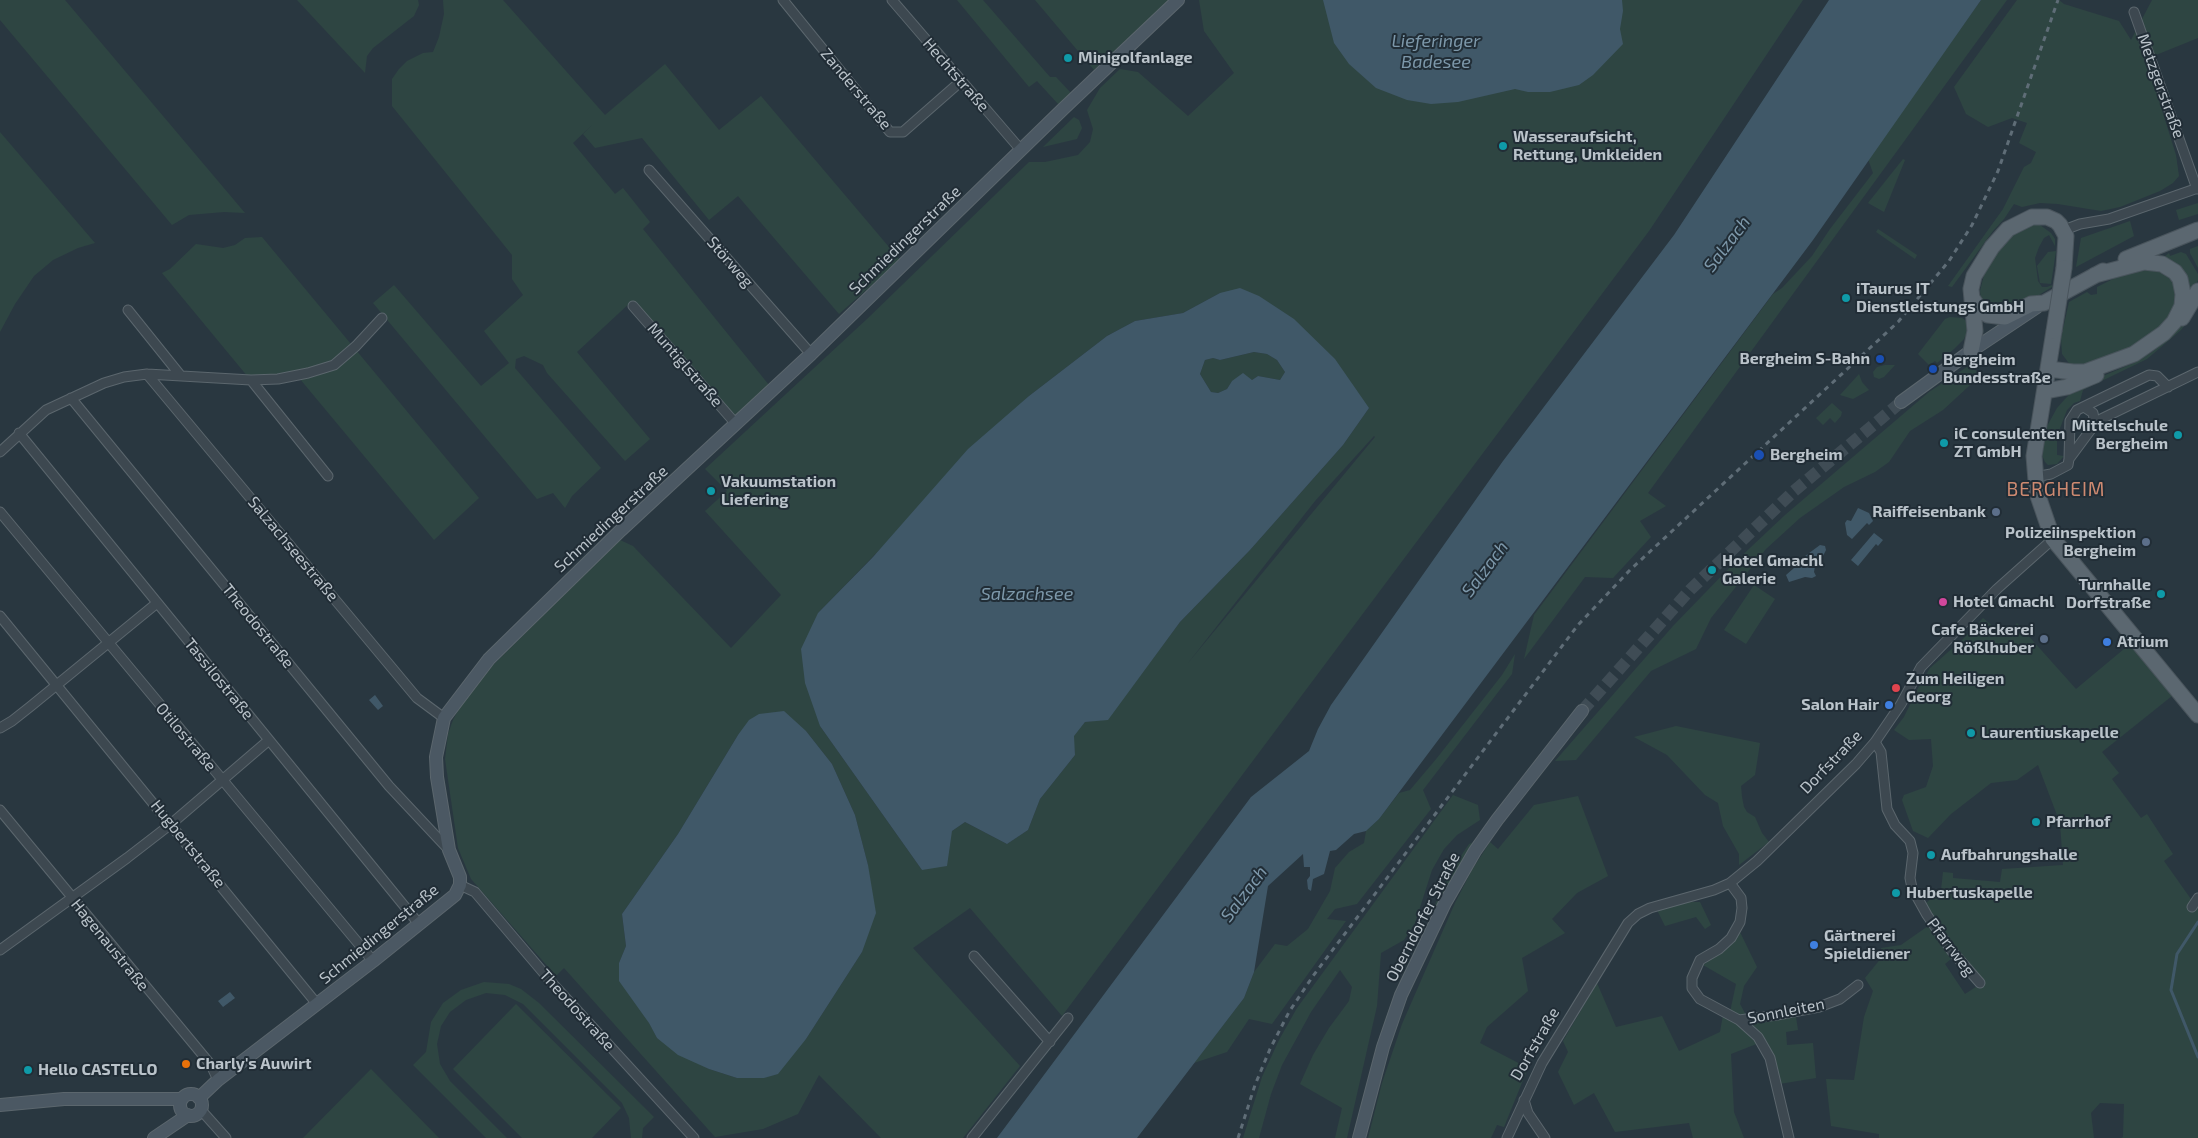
<!DOCTYPE html>
<meta charset="utf-8">
<style>
body{margin:0}
canvas{display:block;background:#293740}
</style>
<canvas width="2198" height="1138"></canvas>
<script>
const ctx = document.querySelector('canvas').getContext('2d');
ctx.lineJoin = 'round';
function fill(path, color) {
  ctx.fillStyle = color;
  ctx.fill(path, 'evenodd');
}
function toPath(rows) {
  const path = new Path2D();
  for (const r of rows) {
    if (r.length === 3) {
      path.moveTo(r[0] + r[2], r[1]);
      path.arc(r[0], r[1], r[2], 0, 2 * Math.PI);
      continue;
    }
    path.moveTo(r[0], r[1]);
    for (let i = 2; i < r.length; i += 2) path.lineTo(r[i], r[i + 1]);
  }
  return path;
}
function trace(path, color, width, dash) {
  ctx.strokeStyle = color;
  ctx.lineWidth = width;
  ctx.lineCap = dash ? 'butt' : 'round';
  ctx.setLineDash(dash || []);
  ctx.stroke(path);
}
function write(font, color, halo, rows, align = 'center') {
  ctx.font = font + ' "Exo 2",sans-serif';
  ctx.lineWidth = 4;
  ctx.setLineDash([]);
  ctx.textBaseline = 'middle';
  ctx.strokeStyle = halo;
  ctx.fillStyle = color;
  for (const [text, x, y, turn = 0] of rows) {
    ctx.save();
    ctx.translate(x, y);
    ctx.rotate((+turn || 0) * Math.PI / 180);
    ctx.textAlign = isNaN(turn) ? turn : align;
    if (halo) ctx.strokeText(text, 0, 0);
    ctx.fillText(text, 0, 0);
    ctx.restore();
  }
}
const green = toPath([
 [0,0,65,0,245,213,224,212,189,215,172,225,0,20],
 [297,0,418,0,419,5,414,16,373,48,367,56,365,73],
 [443,0,503,0,605,115,665,64,719,130,761,96,900,260,839,314,738,196,709,220,642,138,595,148,583,134,592,125,573,143,615,194,623,188,650,222,643,229,769,385,733,417,632,301,577,352,650,439,625,461,547,373,543,365,524,356,516,359,515,368,601,468,572,496,565,508,553,493,537,499,373,303,394,285,481,386,509,363,484,331,523,295,512,279,512,255,392,106,392,79,399,69,407,61,423,53,433,52,439,37,444,14],
 [957,0,983,0,1050,77,1056,77,1071,93,1059,105,1037,81,1029,87],
 [1035,0,1169,0,1094,70],
 [1199,0,1803,0,1649,231,1062,1016,970,908,913,948,1020,1066,963,1138,881,1138,819,1075,798,1114,763,1129,715,1137,564,968,556,976,471,879,458,848,445,759,448,734,453,720,466,695,490,668,620,540,633,546,731,648,781,595,705,511,727,491,705,469,867,319,1029,162,1045,162,1078,155,1090,142,1093,129,1087,110,1100,88,1120,69,1138,72,1188,116,1234,73,1204,31],
 [1220,293,1369,408,1343,445,1250,550,1180,622,1108,719,1085,722,1073,736,1075,755,1040,799,1028,830,1007,844,965,822,952,831,922,870,820,726,818,613,1029,396,1107,336,1135,321,1183,313],
 [1374,436,1375,437,1188,663,1315,501],
 [806,731,832,764,855,815,868,865,862,952,806,1039,764,1078,737,1078,709,1069,657,1038,619,963,626,946,622,914,678,834,738,735],
 [1981,0,2007,0,1648,493,1666,506,1640,521,1651,537,1613,578,1585,577,1524,659,1534,615,1773,294,1782,288,1812,256,1830,229,1873,173,1868,159],
 [2017,0,2059,0,2064,4,2119,21,2131,40,2152,0,2198,0,2198,38,2146,59,2176,155,2179,176,2173,183,2160,191,2120,207,2101,211,2058,204,2040,203,2022,207,2014,204,2004,219,1993,231,1952,287,1948,286,2003,209,2024,167,2031,163,2036,152,2019,143,2027,123,2012,118,1988,127,1966,114,1954,87],
 [1074,117,1079,120,1082,128,1077,139,1043,147],
 [0,132,95,243,78,248,53,260,34,276,15,304,0,332],
 [1903,159,1905,160,1884,212,1868,203],
 [2198,203,2198,214,2179,220,2176,210],
 [2130,221,2134,236,2076,267,2081,238],
 [2030,225,2040,225,2051,233,2055,239,2055,246,2049,235,2044,238,2039,247,2035,258,2038,281,2042,287,2047,287,2052,285,2052,287,2016,309,1999,312,1984,304,1981,299,1980,291,1985,271,2002,245,2017,232],
 [1878,229,1917,255,1915,259,1876,232],
 [262,237,479,498,434,540,300,379,298,372,248,377,162,273,170,269,196,244,223,248,235,245,245,238],
 [2198,246,2198,268,2190,253,2190,249],
 [2056,251,2051,284,2040,283,2037,266,2048,252],
 [2181,252,2186,254,2198,274,2198,280,2192,294,2188,280,2175,263,2164,257,2169,253,2170,256],
 [2148,266,2172,276,2180,294,2163,330,2105,363,2074,367,2068,362,2062,354,2061,338,2069,302,2087,292,2091,295,2097,294,2097,287,2137,267],
 [2188,316,2191,317,2181,330,2147,359,2083,390,2080,401,2074,403,2067,410,2057,436,2057,455,2064,456,2057,464,2048,465,2045,462,2041,453,2046,428,2057,408,2065,399,2071,393,2096,379,2136,362,2156,349,2171,336],
 [1950,317,1962,318,1968,322,1967,333,1964,339,1954,349,1937,363,1935,361,1929,365,1918,354,1945,319],
 [1254,352,1267,354,1277,360,1285,372,1280,380,1258,376,1252,380,1232,381,1227,389,1218,393,1211,392,1200,374,1205,360,1213,358,1220,360],
 [1885,365,1895,365,1884,377,1879,379,1874,377,1873,372,1877,367],
 [1970,365,1981,375,1943,410,1910,431,1889,462,1875,472,1844,487,1800,518,1766,549,1711,618,1696,649,1651,671,1576,760,1555,761,1673,626,1734,563,1785,515,1929,392],
 [1859,374,1862,382,1869,390,1853,399,1840,395],
 [1832,403,1842,412,1841,416,1835,423,1830,418,1823,425,1816,418],
 [1754,585,1775,599,1746,644,1724,630],
 [1983,618,2000,632,2008,633,2017,623,2076,689,2130,644,2172,696,2102,752,2119,773,2112,779,2141,818,2147,814,2173,854,2164,861,2198,909,2198,1138,2121,1138,2123,1137,2124,1104,2100,1103,2091,1113,2094,1138,1879,1138,1879,1134,1831,1126,1826,1079,1854,1080,1864,1017,1873,991,1865,978,1882,957,1881,948,1901,945,1928,926,1951,959,1945,964,1965,994,1982,983,1931,915,1926,903,1941,890,1943,872,1953,873,1953,878,2000,882,2002,869,2063,865,2060,823,2038,765,2017,780,1991,783,1951,814,1928,838,1913,831,1902,800,1904,795,1926,787,1933,766,1931,739,1909,740,1894,730,1904,717,1917,690,1930,668,1963,639],
 [1515,654,1512,674,1423,790,1431,809,1357,904,1335,909,1327,919,1346,921,1272,1024,1249,1019,1227,1052,1194,1063,1244,998,1254,972,1275,944,1287,946,1308,929,1330,891,1335,868,1349,852,1364,843,1366,831,1379,819,1399,793,1410,790,1437,758,1502,675],
 [1676,726,1760,743,1755,775,1741,786,1742,797,1744,807,1747,812,1755,817,1762,833,1769,842,1739,865,1739,854,1723,826,1718,803,1705,795,1667,755,1634,737],
 [1453,795,1478,805,1480,820,1457,835,1444,849,1432,870,1415,923,1404,940,1381,953,1377,1006,1347,1138,1335,1138,1342,1108,1300,1084,1313,1055,1329,1028,1349,1001,1352,987,1340,970,1311,1012,1282,1065,1271,1094,1259,1138,1243,1138,1262,1077,1279,1040,1297,1008],
 [1578,796,1608,876,1577,893,1552,919,1565,933,1522,958,1528,991,1487,1027,1480,1043,1528,1068,1504,1127,1497,1125,1491,1138,1368,1138,1382,1083,1402,1024,1455,903,1472,870,1490,842,1498,849,1534,805],
 [1474,842,1438,907,1435,905,1446,878,1469,844],
 [1685,902,1700,902,1711,925,1705,929,1696,917,1665,926,1657,910],
 [1739,930,1757,967,1744,986,1740,1004,1746,1015,1737,1014,1730,1012,1736,984,1703,965,1730,946],
 [484,982,509,984,521,989,539,1003,654,1117,643,1128,642,1138,631,1138,629,1118,622,1103,523,1004,505,995,486,993,466,1000,450,1012,441,1026,437,1044,440,1064,450,1081,507,1138,486,1138,413,1065,426,1052,431,1022,443,1003,461,990],
 [1597,983,1616,1027,1662,1016,1679,1051,1720,1032,1723,1015,1737,1022,1759,1043,1731,1054,1734,1112,1744,1138,1693,1138,1689,1123,1615,1132,1594,1093,1574,1105,1558,1072,1568,1052,1563,1041],
 [516,1004,621,1108,592,1138,522,1138,453,1069],
 [1796,1017,1798,1030,1786,1032,1787,1045,1813,1043,1816,1078,1779,1084,1751,1024,1755,1020],
 [371,1069,439,1138,303,1138]
]);
const water = toPath([
 [1323,0,1622,0,1623,11,1620,29,1623,44,1593,75,1579,85,1550,92,1528,92,1515,89,1458,102,1431,104,1407,100,1376,88,1349,64,1334,43],
 [1829,0,1981,0,1813,240,1379,819,1366,831,1354,834,1336,850,1330,851,1324,874,1313,879,1311,891,1308,889,1307,880,1310,876,1310,867,1304,867,1303,854,1268,886,1254,972,1244,998,1137,1138,997,1138,1251,797,1309,751,1318,729,1331,705,1503,461,1674,235],
 [1240,288,1259,296,1294,319,1335,359,1369,408,1343,445,1250,550,1180,622,1108,720,1085,722,1074,736,1075,755,1040,799,1028,830,1007,844,965,822,952,831,947,866,922,870,820,726,805,683,801,649,818,613,873,557,968,449,1029,396,1107,336,1135,321,1183,313,1220,293],
 [1254,352,1267,354,1277,360,1285,372,1280,380,1258,376,1252,380,1243,373,1232,381,1227,389,1218,393,1211,392,1200,374,1205,360,1213,358,1220,360],
 [1858,508,1869,513,1873,521,1869,525,1867,523,1852,539,1847,535,1845,523,1847,520,1851,521],
 [1874,533,1883,540,1878,546,1876,544,1858,566,1851,560],
 [1820,545,1825,546,1826,550,1818,566,1815,566,1814,572,1816,576,1812,578,1805,577,1789,582,1786,575,1794,568,1797,562],
 [375,695,383,706,378,710,369,700],
 [784,711,806,731,832,764,855,815,868,865,876,913,862,952,806,1039,778,1074,764,1078,737,1078,709,1069,678,1055,657,1038,649,1023,619,981,619,963,626,946,622,914,678,834,738,735,749,720,759,714],
 [230,992,235,998,223,1007,218,1001]
]);
const stream = toPath([
 [2198,922,2177,954,2171,990,2198,1057]
]);
const secondaryTunnel = toPath([
 [1582,711,1690,590,1794,491,1901,402]
]);
const street = toPath([
 [783,0,890,132,903,132,960,82],
 [892,0,1021,150],
 [2134,12,2197,189],
 [649,170,811,354],
 [2064,230,2080,224,2109,219,2198,188],
 [633,306,736,424],
 [128,310,181,376],
 [147,374,417,698,444,718],
 [251,380,328,476],
 [71,398,389,786,449,850],
 [2095,424,2099,420,2198,372],
 [19,433,419,924],
 [0,452,46,410,104,383,124,377,147,374,251,380,278,379,308,373,334,365,356,346,382,318],
 [2069,459,2070,421,2077,410,2149,375,2157,376,2168,387],
 [2035,477,2051,474,2068,465,2069,459,2095,424,2093,413,2084,407],
 [0,512,373,961],
 [0,616,317,1004],
 [0,728,12,721,31,706,157,603],
 [1875,742,1881,752,1887,809,1895,825,1910,841,1913,853,1910,878,1912,888,1927,915,1951,950,1980,983],
 [0,810,211,1065,218,1080],
 [1730,883,1741,898,1742,908,1740,922,1731,938,1719,949,1700,960,1692,978,1692,988,1700,999,1739,1020,1758,1037,1770,1058,1789,1138],
 [460,885,475,892,553,984,694,1138],
 [2192,907,2198,898],
 [0,950,127,858,171,824,269,740],
 [974,956,1050,1042],
 [1739,1020,1777,1015,1819,1007,1840,999,1858,985],
 [1524,1100,1528,1113,1545,1138],
 [201,1110,226,1138],
 [972,1138,1068,1018],
 [1507,1138,1542,1063,1628,923,1638,914,1650,908,1714,890,1730,883,1757,861,1856,764,1875,742,1901,704,1921,667,1997,589,2053,539]
]);
const secondary = toPath([
 [1901,402,1971,351,2037,307],
 [191,1105,11],
 [199,1098,218,1080,373,961,455,895,460,885,460,877,449,850,437,777,436,757,444,718,489,659,621,530,811,354,1063,109,1178,0],
 [0,1105,64,1099,182,1099],
 [154,1138,188,1115],
 [1359,1138,1383,1047,1401,995,1445,903,1475,851,1497,820,1582,711]
]);
const primary = toPath([
 [2126,259,2198,230],
 [1972,298,1981,311,1988,315,2005,317,2031,304,2044,303,2103,271],
 [2182,318,2198,291],
 [2054,331,2034,456,2037,493,2048,525,2053,539,2198,715],
 [1971,351,1975,331,1971,289,1974,276,1992,247,2008,229,2032,217,2047,217,2056,221,2060,225,2066,236,2064,268],
 [2049,369,2073,372,2085,372,2134,354,2164,333,2174,322,2182,306,2183,294,2180,279,2175,272,2162,264,2144,262,2095,275],
 [2046,391,2067,387,2096,375]
]);
const rail = toPath([
 [1238,1138,1255,1085,1270,1049,1289,1012,1313,976,1578,625,1630,570,1898,322,1949,261,1972,225,1998,171,2058,0]
]);
const primaryBridge = toPath([
 [2054,331,2064,268]
]);
const markers = [
 [1068,58,5,"#0f9aa8"],
 [1503,146,5,"#0f9aa8"],
 [1846,298,5,"#0f9aa8"],
 [1880,359,5,"#1a4fb4"],
 [1933,369,5,"#1a4fb4"],
 [2178,435,5,"#0f9aa8"],
 [1944,443,5,"#0f9aa8"],
 [1759,455,6,"#1a4fb4"],
 [711,491,5,"#0f9aa8"],
 [1996,512,5,"#5c6f8a"],
 [2146,542,5,"#5c6f8a"],
 [1712,570,5,"#0f9aa8"],
 [2161,594,5,"#0f9aa8"],
 [1943,602,5,"#d1479c"],
 [2044,639,5,"#5c6f8a"],
 [2107,642,5,"#3f7fe0"],
 [1896,688,5,"#e0444e"],
 [1889,705,5,"#3f7fe0"],
 [1971,733,5,"#0f9aa8"],
 [2036,822,5,"#0f9aa8"],
 [1931,855,5,"#0f9aa8"],
 [1896,893,5,"#0f9aa8"],
 [1814,945,5,"#3f7fe0"],
 [186,1064,5,"#e8710a"],
 [28,1070,5,"#0f9aa8"]
];
const poiNames = [
 ["Minigolfanlage",1078,58],
 ["Wasseraufsicht,",1513,137],
 ["Rettung, Umkleiden",1513,155],
 ["iTaurus IT",1856,289],
 ["Dienstleistungs GmbH",1856,307],
 ["Bergheim S-Bahn",1870,359,"right"],
 ["Bergheim",1943,360],
 ["Bundesstraße",1943,378],
 ["Mittelschule",2168,426,"right"],
 ["Bergheim",2168,444,"right"],
 ["iC consulenten",1954,434],
 ["ZT GmbH",1954,452],
 ["Bergheim",1770,455],
 ["Vakuumstation",721,482],
 ["Liefering",721,500],
 ["Raiffeisenbank",1986,512,"right"],
 ["Polizeiinspektion",2136,533,"right"],
 ["Bergheim",2136,551,"right"],
 ["Hotel Gmachl",1722,561],
 ["Galerie",1722,579],
 ["Turnhalle",2151,585,"right"],
 ["Dorfstraße",2151,603,"right"],
 ["Hotel Gmachl",1953,602],
 ["Cafe Bäckerei",2034,630,"right"],
 ["Rößlhuber",2034,648,"right"],
 ["Atrium",2117,642],
 ["Zum Heiligen",1906,679],
 ["Georg",1906,697],
 ["Salon Hair",1879,705,"right"],
 ["Laurentiuskapelle",1981,733],
 ["Pfarrhof",2046,822],
 ["Aufbahrungshalle",1941,855],
 ["Hubertuskapelle",1906,893],
 ["Gärtnerei",1824,936],
 ["Spieldiener",1824,954],
 ["Charly's Auwirt",196,1064],
 ["Hello CASTELLO",38,1070]
];
const streetNames = [
 ["Hechtstraße",956,75,49],
 ["Metzgerstraße",2161,86,70],
 ["Zanderstraße",856,89,50],
 ["Schmiedingerstraße",905,240,-44],
 ["Störweg",730,262,49],
 ["Muntiglstraße",685,365,49],
 ["Schmiedingerstraße",611,519,-43],
 ["Salzachseestraße",293,549,50],
 ["Theodostraße",258,626,51],
 ["Tassilostraße",219,679,51],
 ["Otilostraße",186,737,50],
 ["Dorfstraße",1831,762,-46],
 ["Hugbertstraße",188,844,51],
 ["Oberndorfer Straße",1423,917,-63],
 ["Schmiedingerstraße",379,934,-39],
 ["Hagenaustraße",110,945,51],
 ["Pfarrweg",1951,947,53],
 ["Theodostraße",577,1010,48],
 ["Sonnleiten",1786,1011,-11],
 ["Dorfstraße",1535,1044,-60]
];
const waterNames = [
 ["Lieferinger",1436,41],
 ["Badesee",1436,62],
 ["Salzach",1727,244,-53],
 ["Salzach",1485,569,-53],
 ["Salzachsee",1027,594],
 ["Salzach",1244,894,-53]
];
const quarterNames = [
 ["BERGHEIM",2056,490]
];
fill(green, '#2e4542');
fill(water, '#405868');
trace(stream, '#405868', 3);
trace(secondaryTunnel, '#3f4c55', 12, [12, 6]);
trace(street, '#5b666d', 11);
trace(secondary, '#5b666d', 14);
trace(primary, '#49545c', 17);
trace(street, '#3d4850', 9);
trace(secondary, '#4b5863', 12);
trace(primary, '#5b6770', 15);
trace(rail, '#5f6d77', 3, [5, 5]);
trace(primaryBridge, '#49545c', 17, []);
trace(primaryBridge, '#5b6770', 15);
for (const [x, y, r, color] of markers) {
  const dot = new Path2D();
  dot.arc(x, y, r, 0, 2 * Math.PI);
  ctx.fillStyle = color;
  ctx.fill(dot);
  trace(dot, '#212d36', 2);
}
write('bold 16px', '#bac3ca', '#212d36', poiNames, 'left');
write('16px', '#bac3ca', '#212d36', streetNames);
write('italic 18px', '#7d98aa', '#212d36', waterNames);
ctx.letterSpacing = '1px';
write('19px', '#ce8a71', '#212d36', quarterNames);
ctx.letterSpacing = '0px';
</script>
